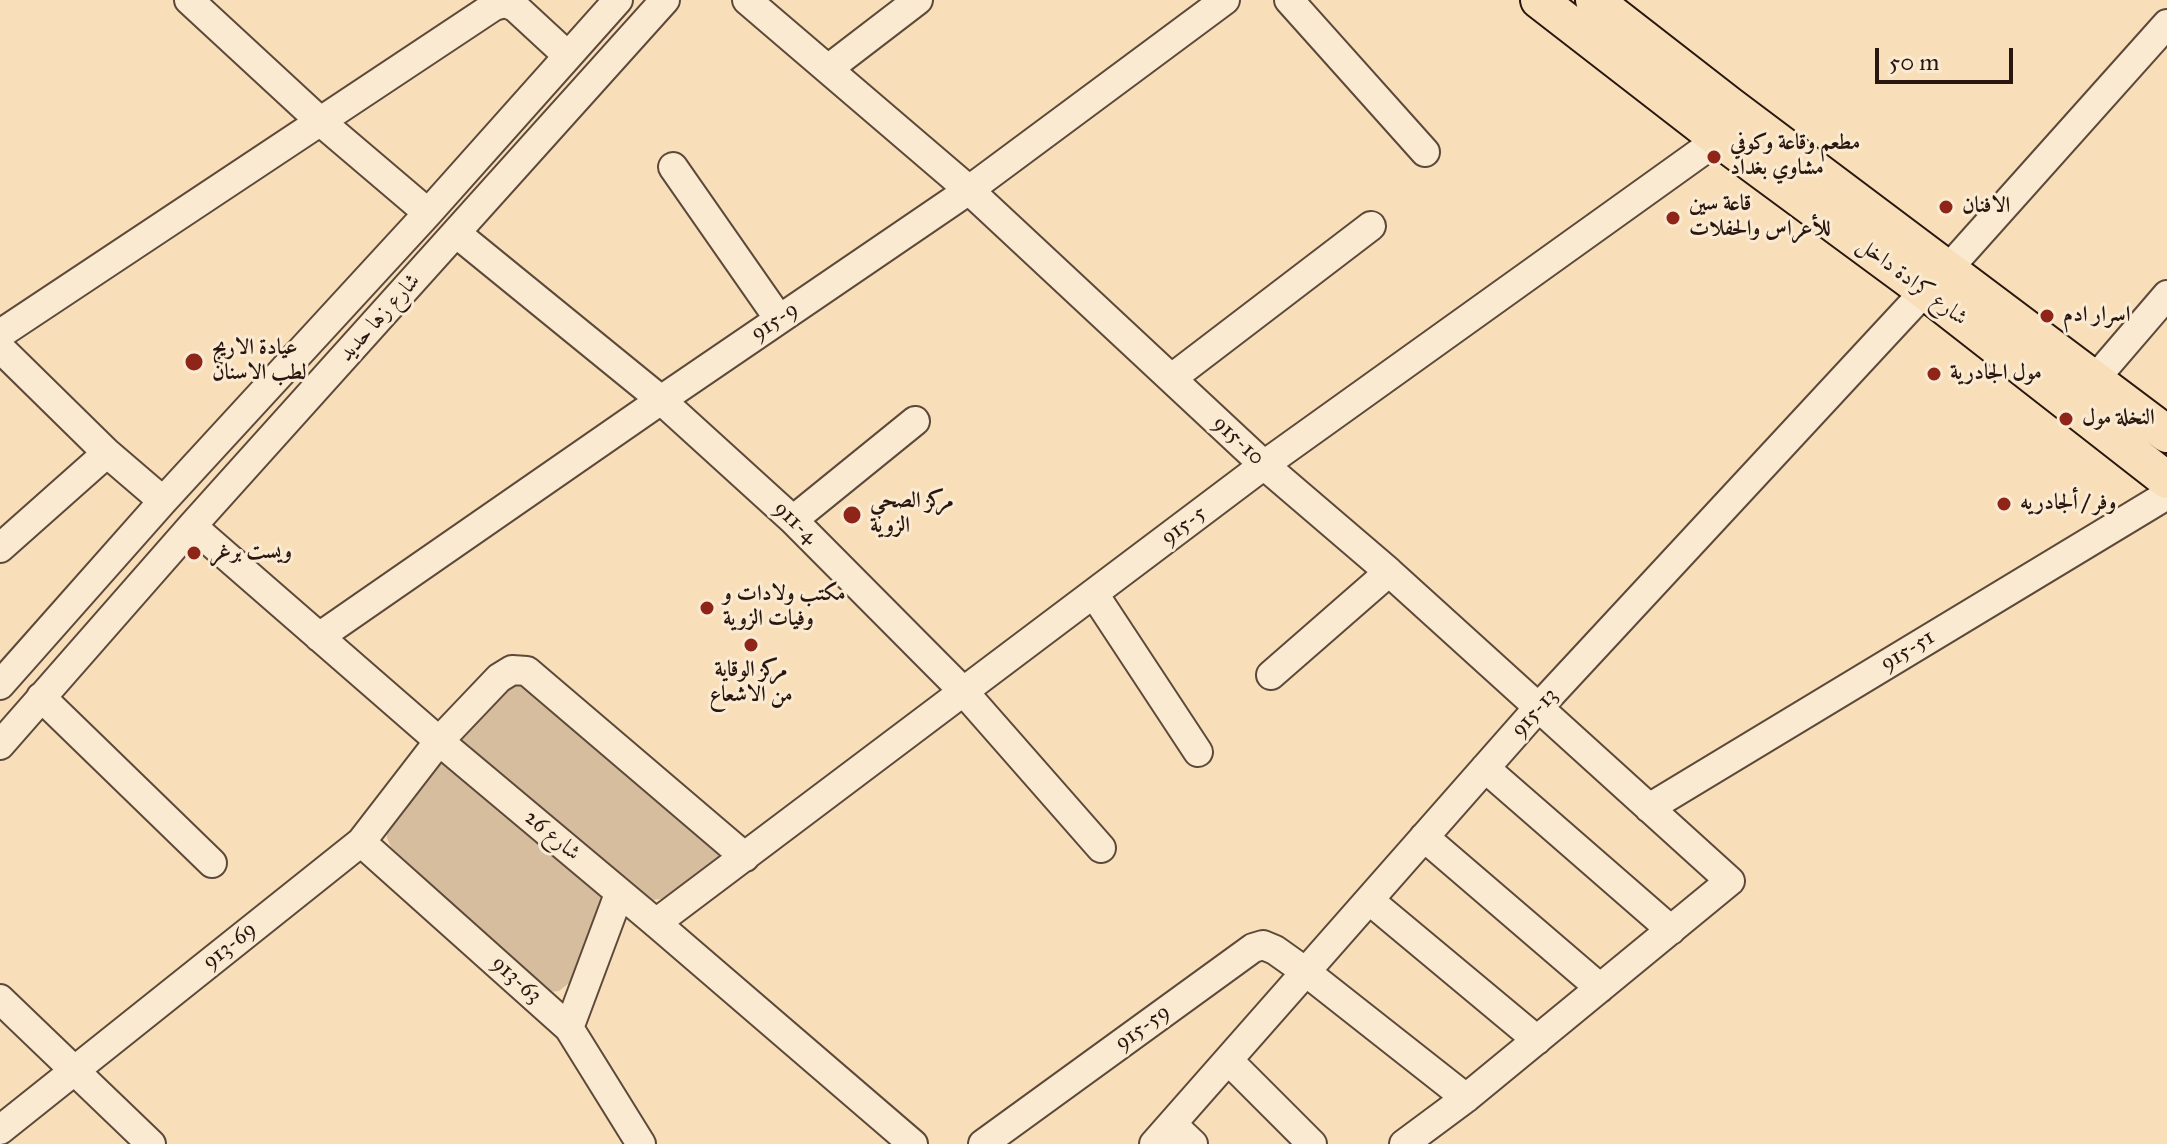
<!DOCTYPE html>
<meta charset="utf-8">
<style>
body{margin:0}
#map{position:relative;width:2167px;height:1144px;overflow:hidden;background:#f8dfba;font-family:"IM FELL Great Primer",serif}
canvas{display:block}
.scale{position:absolute;left:1875px;top:48px;width:138px;height:36px;box-sizing:border-box;border:4px solid #29170f;border-top:0;padding-left:10px;font-size:24px;line-height:28px;white-space:nowrap;color:#29170f;-webkit-text-stroke:6px #faead2;paint-order:stroke}
</style>
<div id="map">
<canvas width="2167" height="1144"></canvas>
<div class="scale">50 m</div>
</div>
<script>
const ctx = document.querySelector('canvas').getContext('2d');
ctx.lineJoin = 'round';
function fill(path, color) {
  ctx.fillStyle = color;
  ctx.fill(path, 'evenodd');
}
function toPath(rows) {
  const path = new Path2D();
  for (const r of rows) {
    path.moveTo(r[0], r[1]);
    for (let i = 2; i < r.length; i += 2) path.lineTo(r[i], r[i + 1]);
  }
  return path;
}
function trace(path, color, width, dash) {
  ctx.strokeStyle = color;
  ctx.lineWidth = width;
  ctx.lineCap = dash ? 'butt' : 'round';
  ctx.setLineDash(dash || []);
  ctx.stroke(path);
}
function write(font, color, halo, rows, align = 'center') {
  ctx.font = font + ' "IM FELL Great Primer",Amiri,serif';
  ctx.lineWidth = 6;
  ctx.setLineDash([]);
  ctx.textBaseline = 'middle';
  ctx.strokeStyle = halo;
  ctx.fillStyle = color;
  for (const [text, x, y, turn = 0] of rows) {
    ctx.save();
    ctx.translate(x, y);
    ctx.rotate((+turn || 0) * Math.PI / 180);
    ctx.textAlign = isNaN(turn) ? turn : align;
    if (halo) ctx.strokeText(text, 0, 0);
    ctx.fillText(text, 0, 0);
    ctx.restore();
  }
}
const green = toPath([
 [515,678,718,849,718,859,666,898,653,900,460,741,457,733],
 [444,756,608,896,569,983,559,991,548,992,391,847,387,838,387,827]
]);
const minor = toPath([
 [189,0,321,122,428,213],
 [747,0,969,190,1264,465,1389,572,1730,881,1466,1098,1404,1144],
 [1289,0,1425,152],
 [828,69,918,0],
 [673,167,779,319],
 [456,233,661,400,793,520,964,692,1101,848],
 [1947,270,2167,24],
 [0,334,494,6,505,3,515,7,568,56],
 [0,348,107,453,163,501],
 [1172,378,1371,226],
 [2094,380,2167,295],
 [793,520,915,421],
 [192,526,439,741,656,923,913,1144],
 [0,548,107,453],
 [1094,594,1198,752],
 [319,637,661,400,969,190,1225,0],
 [1271,675,1389,572],
 [0,685,163,501,428,213,618,0],
 [41,697,212,863],
 [0,745,192,526,665,0],
 [1485,768,1671,930],
 [1649,808,2167,495],
 [1424,837,1600,988],
 [361,842,569,1028,641,1144],
 [1369,900,1537,1040],
 [656,923,1264,465,1719,139],
 [0,999,151,1144],
 [569,1028,619,894],
 [1228,1060,1312,1144],
 [1172,1124,1193,1144],
 [0,1130,361,842,439,741,499,678,512,670,527,671,745,857],
 [983,1144,1253,948,1263,945,1275,950,1306,972,1466,1098],
 [1154,1144,1538,708,1925,291]
]);
const major = toPath([
 [1539,0,1708,131,1925,291,2167,480],
 [1594,0,1729,105,2167,434]
]);
const markers = [
 [1714,157,8,"#8f2418"],
 [1946,207,8,"#8f2418"],
 [1673,218,8,"#8f2418"],
 [2047,316,8,"#8f2418"],
 [194,362,10,"#8f2418"],
 [1934,374,8,"#8f2418"],
 [2066,419,8,"#8f2418"],
 [2004,504,8,"#8f2418"],
 [852,515,10,"#8f2418"],
 [194,553,8,"#8f2418"],
 [707,608,8,"#8f2418"],
 [751,645,8,"#8f2418"]
];
const poiNames = [
 ["مطعم وقاعة وكوفي",1730,144],
 ["مشاوي بغداد",1730,169],
 ["قاعة سين",1689,205],
 ["للأعراس والحفلات",1689,230],
 ["الافنان",1962,207],
 ["اسرار ادم",2063,316],
 ["عيادة الاريج",212,349],
 ["لطب الاسنان",212,374],
 ["مول الجادرية",1950,374],
 ["النخلة مول",2082,419],
 ["مركز الصحي",870,502],
 ["الزوية",870,527],
 ["وفر / ألجادريه",2020,504],
 ["ويست برغر",210,553],
 ["مكتب ولادات و",723,595],
 ["وفيات الزوية",723,620],
 ["مركز الوقاية",751,671,"center"],
 ["من الاشعاع",751,696,"center"]
];
const streetNames = [
 ["شارع كرادة داخل",1912,282,37],
 ["شارع زها حديد",380,318,-48],
 ["915-9",775,322,-34],
 ["915-10",1238,441,43],
 ["911-4",795,523,44],
 ["915-5",1184,526,-37],
 ["915-51",1908,651,-31],
 ["915-13",1535,713,-48],
 ["شارع 26",552,836,40],
 ["913-69",230,946,-39],
 ["913-63",516,980,42],
 ["915-59",1143,1028,-36]
];
fill(green, '#d5bd9d');
trace(minor, '#5d493a', 32);
trace(major, '#29170f', 40);
trace(minor, '#faead2', 28);
trace(major, '#f8dfba', 36);
for (const [x, y, r, color] of markers) {
  const dot = new Path2D();
  dot.arc(x, y, r, 0, 2 * Math.PI);
  ctx.fillStyle = color;
  ctx.fill(dot);
  trace(dot, '#faead2', 3);
}
write('bold 22px', '#29170f', '#faead2', poiNames, 'left');
write('22px', '#29170f', '#faead2', streetNames);
</script>
